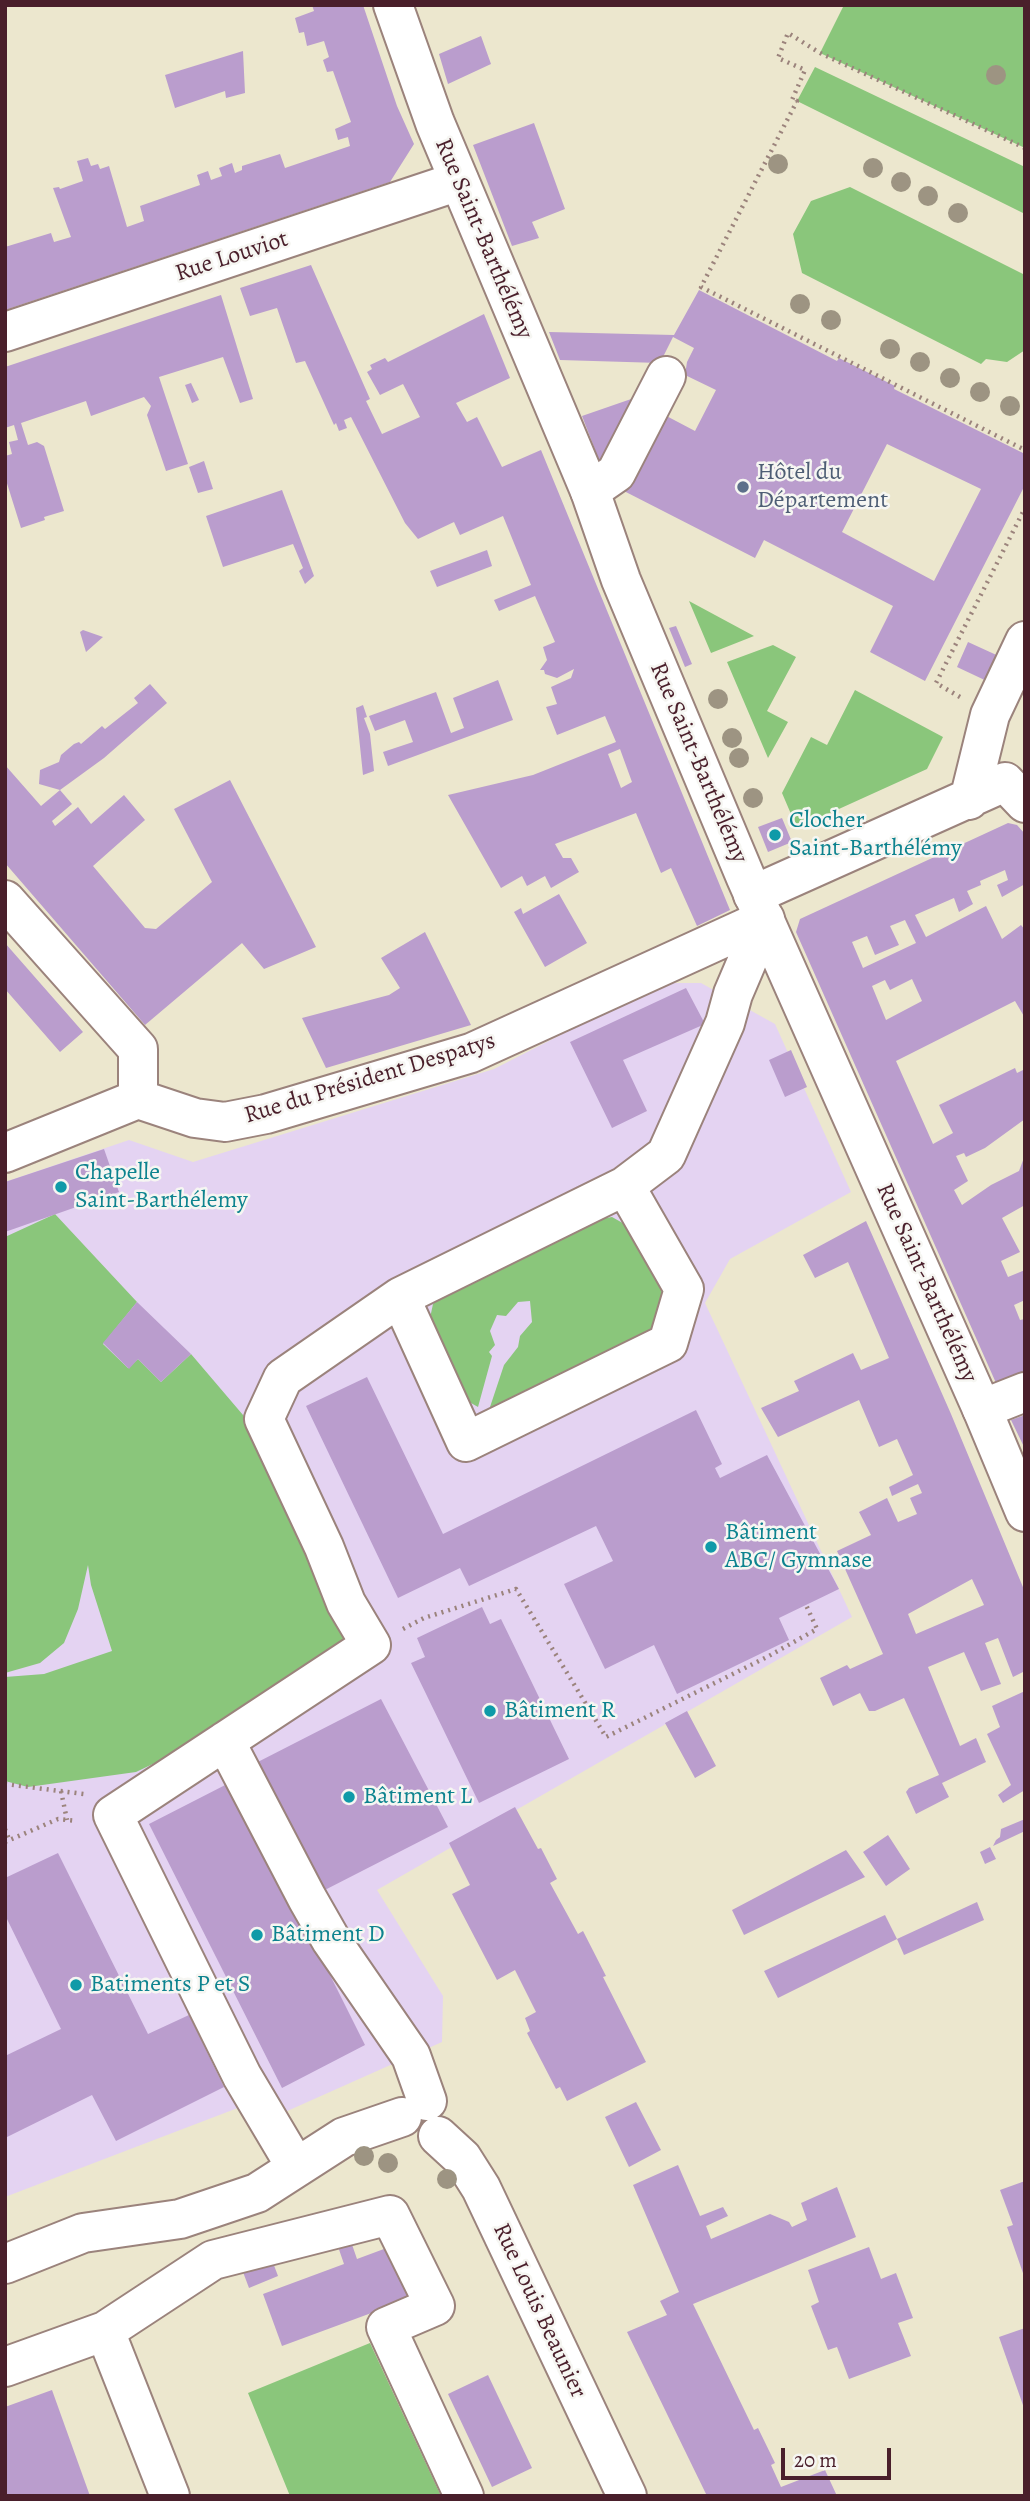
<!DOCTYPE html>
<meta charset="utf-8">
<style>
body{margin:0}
#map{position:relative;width:1030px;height:2501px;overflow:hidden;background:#ece7ce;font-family:Alegreya,serif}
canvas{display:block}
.frame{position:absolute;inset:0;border:7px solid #4a1f2b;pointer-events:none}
.scale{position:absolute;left:781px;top:2448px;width:110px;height:32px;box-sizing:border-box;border:4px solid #4a1f2b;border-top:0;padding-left:9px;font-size:21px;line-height:24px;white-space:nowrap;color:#4a1f2b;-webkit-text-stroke:5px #f6f6f2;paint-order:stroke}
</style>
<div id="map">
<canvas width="1030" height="2501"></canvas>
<div class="frame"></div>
<div class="scale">20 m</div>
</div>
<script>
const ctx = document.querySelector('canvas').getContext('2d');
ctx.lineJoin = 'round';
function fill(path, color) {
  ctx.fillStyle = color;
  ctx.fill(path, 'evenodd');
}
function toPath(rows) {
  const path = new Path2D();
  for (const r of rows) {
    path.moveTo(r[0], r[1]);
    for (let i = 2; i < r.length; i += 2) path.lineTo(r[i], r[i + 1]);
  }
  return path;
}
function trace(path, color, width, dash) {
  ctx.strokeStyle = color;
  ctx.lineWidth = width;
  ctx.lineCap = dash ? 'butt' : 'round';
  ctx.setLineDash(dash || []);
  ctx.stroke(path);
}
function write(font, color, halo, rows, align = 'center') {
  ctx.font = font + ' Alegreya,serif';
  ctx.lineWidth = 5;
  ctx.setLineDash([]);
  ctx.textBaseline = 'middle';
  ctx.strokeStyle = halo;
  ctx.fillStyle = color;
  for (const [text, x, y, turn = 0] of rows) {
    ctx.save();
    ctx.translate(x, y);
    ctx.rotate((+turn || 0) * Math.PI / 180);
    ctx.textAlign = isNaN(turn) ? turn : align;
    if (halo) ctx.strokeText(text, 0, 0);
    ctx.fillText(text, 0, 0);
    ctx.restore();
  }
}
const built = toPath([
 [662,983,701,983,775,1024,851,1192,730,1259,705,1303,852,1617,377,1890,443,1996,442,2042,285,2112,256,2101,5,2197,5,1182,129,1140,193,1162,494,1069]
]);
const green = toPath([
 [844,5,1025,5,1025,148,820,53],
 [815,67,1025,167,1025,214,797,101],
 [850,187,1025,275,1025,350,1007,362,986,359,981,364,802,273,793,234,811,201],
 [689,601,754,636,711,653],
 [773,645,796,657,767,711,788,722,768,758,727,662],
 [855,690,943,737,927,769,797,828,782,793,811,737,827,745],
 [55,1214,137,1302,103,1344,128,1368,138,1359,161,1382,191,1354,243,1415,350,1645,222,1731,136,1772,28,1787,5,1781,5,1677,44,1674,112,1651,91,1585,88,1565,78,1609,64,1643,40,1663,5,1673,5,1237],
 [612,1217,628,1226,659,1282,662,1294,656,1324,642,1340,489,1410,504,1365,518,1347,520,1336,532,1322,530,1301,518,1302,506,1316,497,1315,490,1331,495,1345,489,1352,492,1356,478,1407,471,1403,464,1396,430,1318,433,1304,444,1294,600,1219],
 [370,2343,441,2496,290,2496,248,2393]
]);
const building = toPath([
 [312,5,363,5,397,106,414,144,390,182,5,310,5,247,51,233,54,242,71,237,53,188,59,187,60,189,83,181,77,161,88,158,91,166,98,164,100,169,109,166,127,227,144,221,140,206,200,185,197,175,208,171,211,180,222,176,219,168,232,163,235,173,242,170,242,166,280,154,285,168,350,146,348,137,338,140,335,129,351,122,333,71,327,72,323,60,329,57,324,41,307,46,304,32,299,33,295,18,314,11],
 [481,36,491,64,448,84,439,54],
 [243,51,245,93,226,98,225,91,175,108,165,75],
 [534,123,565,209,532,222,539,238,512,246,473,145],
 [311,265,370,399,366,401,382,434,420,417,403,384,380,395,367,372,372,369,370,365,385,358,388,362,484,314,510,378,456,403,467,422,477,417,502,467,541,450,730,910,697,926,671,868,661,873,636,813,555,844,563,858,571,858,579,872,551,888,545,876,527,886,522,876,501,888,448,795,533,775,616,742,605,716,557,735,546,707,557,704,551,687,571,678,574,669,557,678,545,674,544,670,540,670,547,660,543,647,555,642,535,596,499,611,494,600,531,585,503,516,460,535,454,522,418,539,405,523,351,417,344,420,347,428,339,431,336,423,334,425,305,361,296,363,277,308,250,316,240,288],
 [620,749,632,782,621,788,608,754],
 [699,290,837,361,839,358,895,386,894,389,1025,454,1025,485,925,681,870,652,893,606,764,540,755,558,620,489,657,411,695,431,716,390,685,375,687,362,694,348,673,337,660,363,560,360,549,332,674,335],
 [887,444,981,489,934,581,842,532],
 [221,295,253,399,240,403,223,357,159,377,188,464,166,471,147,415,151,406,144,397,91,416,86,401,21,423,28,445,37,442,44,446,64,511,44,517,45,520,21,528,5,477,5,456,12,454,9,442,18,440,14,425,5,428,5,367],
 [191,383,199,400,192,403,185,385],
 [634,398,614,455,599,460,582,416],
 [204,461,213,489,198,493,189,467],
 [282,490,314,576,305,584,299,571,303,568,293,544,223,567,206,516],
 [487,550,492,566,437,587,430,571],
 [676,626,692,664,685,667,669,628],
 [83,630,103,637,86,652,80,632],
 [968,642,1003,658,991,683,957,667],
 [498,680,513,720,388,766,383,752,413,742,405,720,375,731,369,716,436,692,451,733,464,728,453,698],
 [150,684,167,703,104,758,60,790,39,784,40,770,59,762,61,755,74,744,79,742,81,744,102,726,105,729,138,703,134,698],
 [363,705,367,717,364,718,370,734,374,771,363,775,356,708],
 [5,765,41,806,60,790,72,804,52,821,55,826,78,807,91,824,124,795,145,820,93,866,145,928,156,929,212,882,174,809,230,780,316,947,264,969,242,943,145,1025,5,863],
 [782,818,792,842,768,852,758,827],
 [1008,823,1017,825,1025,834,1025,884,1002,897,997,885,1008,880,1005,870,980,881,981,885,967,891,973,904,959,912,954,898,915,915,926,937,986,906,1002,939,1021,925,1025,930,1025,1018,1015,1001,896,1061,933,1144,953,1133,939,1105,1015,1068,1017,1073,1025,1069,1025,1119,985,1148,966,1157,964,1153,956,1156,968,1181,954,1190,962,1205,991,1185,1019,1171,1025,1155,1025,1205,1002,1218,1020,1252,1001,1261,1008,1277,1025,1270,1025,1300,1014,1305,1020,1320,1025,1319,1025,1373,996,1383,796,932,800,919],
 [905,920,916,943,863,968,852,942,867,936,875,955,899,945,890,926],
 [912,979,922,1001,886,1020,872,986,885,980,890,990],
 [559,894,587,943,545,967,514,912,521,908,523,914],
 [425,932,471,1025,326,1068,302,1018,389,995,400,988,381,958],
 [5,943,83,1032,60,1052,5,989],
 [686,988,705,1024,623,1060,647,1111,612,1128,570,1042],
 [791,1050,807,1087,785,1097,769,1060],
 [104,1149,119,1192,5,1232,5,1182],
 [866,1221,951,1414,1025,1592,1025,1671,1013,1677,998,1638,985,1643,1001,1684,981,1691,964,1652,928,1667,960,1746,976,1738,986,1762,942,1783,949,1797,916,1814,906,1792,909,1788,939,1775,904,1698,875,1711,869,1711,860,1693,833,1706,820,1678,847,1665,850,1669,883,1654,837,1551,871,1535,859,1512,887,1498,898,1522,917,1514,910,1498,922,1493,918,1484,892,1496,889,1487,913,1475,897,1439,879,1447,859,1400,778,1437,761,1408,799,1391,794,1381,853,1353,861,1370,889,1358,848,1262,815,1278,803,1255],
 [972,1579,984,1605,916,1634,908,1614],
 [137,1302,191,1354,161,1382,138,1359,129,1369,103,1343],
 [367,1377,443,1534,696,1410,722,1464,715,1468,720,1478,767,1455,839,1589,779,1618,789,1640,677,1694,654,1645,605,1669,564,1584,613,1561,596,1526,469,1586,460,1568,398,1598,306,1406],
 [1025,1415,1025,1449,1011,1420],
 [482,1607,490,1624,501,1619,569,1759,479,1803,411,1663,425,1657,417,1638],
 [1025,1691,1025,1790,1003,1803,998,1795,1011,1785,987,1734,1000,1727,992,1706],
 [381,1699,448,1827,317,1894,250,1766],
 [687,1711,716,1766,695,1778,665,1723],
 [233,1781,365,2045,282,2088,149,1824],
 [515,1807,538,1849,541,1848,557,1879,550,1883,578,1934,583,1931,606,1976,603,1977,646,2062,567,2101,560,2087,556,2089,527,2033,530,2031,525,2018,536,2012,515,1970,497,1980,452,1894,470,1885,449,1843],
 [1025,1819,1025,1831,993,1846,996,1840,1000,1837,1001,1829],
 [888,1835,910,1869,886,1886,863,1852],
 [990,1847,996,1859,985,1864,980,1852],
 [846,1850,865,1877,744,1935,732,1910],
 [58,1853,148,2034,189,2015,224,2087,116,2141,92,2095,5,2138,5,2056,61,2029,5,1915,5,1878],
 [977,1902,984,1920,904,1955,897,1939],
 [885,1915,897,1939,778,1998,764,1971],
 [636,2102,661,2150,629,2167,605,2117],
 [678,2165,700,2216,723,2207,728,2216,706,2226,711,2239,770,2214,789,2222,792,2227,807,2220,801,2203,837,2187,856,2237,693,2304,754,2430,758,2428,775,2463,771,2465,781,2487,825,2470,837,2496,707,2496,627,2332,667,2315,660,2301,679,2292,633,2185],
 [1025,2181,1025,2276,1024,2276,1007,2227,1013,2225,1000,2190],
 [347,2230,357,2259,392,2246,412,2298,282,2346,263,2294,344,2264,334,2235],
 [869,2247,881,2279,896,2273,913,2318,898,2323,911,2356,849,2379,837,2347,828,2350,811,2306,819,2302,808,2270],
 [272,2260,278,2276,249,2288,243,2272],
 [1025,2328,1025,2408,1024,2408,999,2337],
 [488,2375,532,2468,492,2487,448,2394],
 [52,2390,90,2496,5,2496,5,2407]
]);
const path = toPath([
 [1025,148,820,53,788,33,778,58,805,70,792,100,797,101,701,287,1025,450],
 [960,697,936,683,1025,508],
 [403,1629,424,1618,516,1589,606,1737,767,1657,817,1629,806,1605],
 [5,1784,84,1794],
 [61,1791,67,1820],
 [5,1829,9,1839],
 [5,1842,58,1819,77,1821]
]);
const minor = toPath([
 [5,332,459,181],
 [590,491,616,473,666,376],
 [969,800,990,715,1025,641],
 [753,895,1005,782,1025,803],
 [5,1153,138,1099,195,1118,225,1122,266,1114,471,1053,765,919],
 [625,1186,400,1297,466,1442,668,1343,684,1289,625,1186,666,1155,725,1023,733,994,765,919],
 [982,1409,1025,1392],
 [225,1741,307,1898,331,1940,411,2056,427,2101],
 [438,2136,462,2158,481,2188,627,2496],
 [296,2167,242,2076,113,1815,371,1645,346,1603,324,1547,264,1419,283,1378,400,1297],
 [5,2264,83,2233,180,2219,257,2193,344,2137,402,2117],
 [105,2331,213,2260,390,2215,435,2306,386,2327,464,2496],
 [5,2367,105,2331,170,2496]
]);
const major = toPath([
 [393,5,435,123,590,491,621,580,746,878,982,1409,1025,1512],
 [5,900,138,1049,138,1099]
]);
const trees = [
 [996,75],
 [778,164],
 [873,168],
 [901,182],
 [928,196],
 [958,213],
 [800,304],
 [831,320],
 [890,349],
 [920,362],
 [950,378],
 [980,392],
 [1010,406],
 [718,699],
 [732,738],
 [739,758],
 [753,798],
 [364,2156],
 [388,2163],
 [447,2179]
];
const markers = [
 [743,487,7,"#5c6f8a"],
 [775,835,7,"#0f9aa8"],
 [61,1187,7,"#0f9aa8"],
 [711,1547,7,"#0f9aa8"],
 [490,1711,7,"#0f9aa8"],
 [349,1797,7,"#0f9aa8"],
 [257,1935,7,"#0f9aa8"],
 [76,1985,7,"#0f9aa8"]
];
const streetNames = [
 ["Rue Saint-Barthélémy",483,239,67],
 ["Rue Louviot",232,257,-18],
 ["Rue Saint-Barthélémy",698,763,67],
 ["Rue du Président Despatys",370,1079,-17],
 ["Rue Saint-Barthélémy",926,1283,66],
 ["Rue Louis Beaunier",539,2311,65]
];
const serviceNames = [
 ["Hôtel du",757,473],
 ["Département",757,501]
];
const cultureNames = [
 ["Clocher",789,821],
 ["Saint-Barthélémy",789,849],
 ["Chapelle",75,1173],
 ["Saint-Barthélemy",75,1201],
 ["Bâtiment",725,1533],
 ["ABC/ Gymnase",725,1561],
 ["Bâtiment R",504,1711],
 ["Bâtiment L",363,1797],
 ["Bâtiment D",271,1935],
 ["Batiments P et S",90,1985]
];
fill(built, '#e4d3f2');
fill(green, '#8ac67b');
fill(building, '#ba9dcd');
trace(minor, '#9b837c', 42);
trace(major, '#9b837c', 42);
trace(path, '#9b837c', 4.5, [2, 5]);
trace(minor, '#fff', 38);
trace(major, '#fff', 38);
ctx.fillStyle = '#9d9482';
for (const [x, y] of trees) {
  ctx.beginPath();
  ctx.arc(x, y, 10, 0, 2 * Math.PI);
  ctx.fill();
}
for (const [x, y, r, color] of markers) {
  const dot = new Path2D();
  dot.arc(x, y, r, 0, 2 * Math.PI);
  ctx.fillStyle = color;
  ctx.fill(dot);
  trace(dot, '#f6f6f2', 2.5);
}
write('24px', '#4a1f2b', '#f6f6f2', streetNames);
write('24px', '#4e5e75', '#f6f6f2', serviceNames, 'left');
write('24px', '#0d838f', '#f6f6f2', cultureNames, 'left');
</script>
